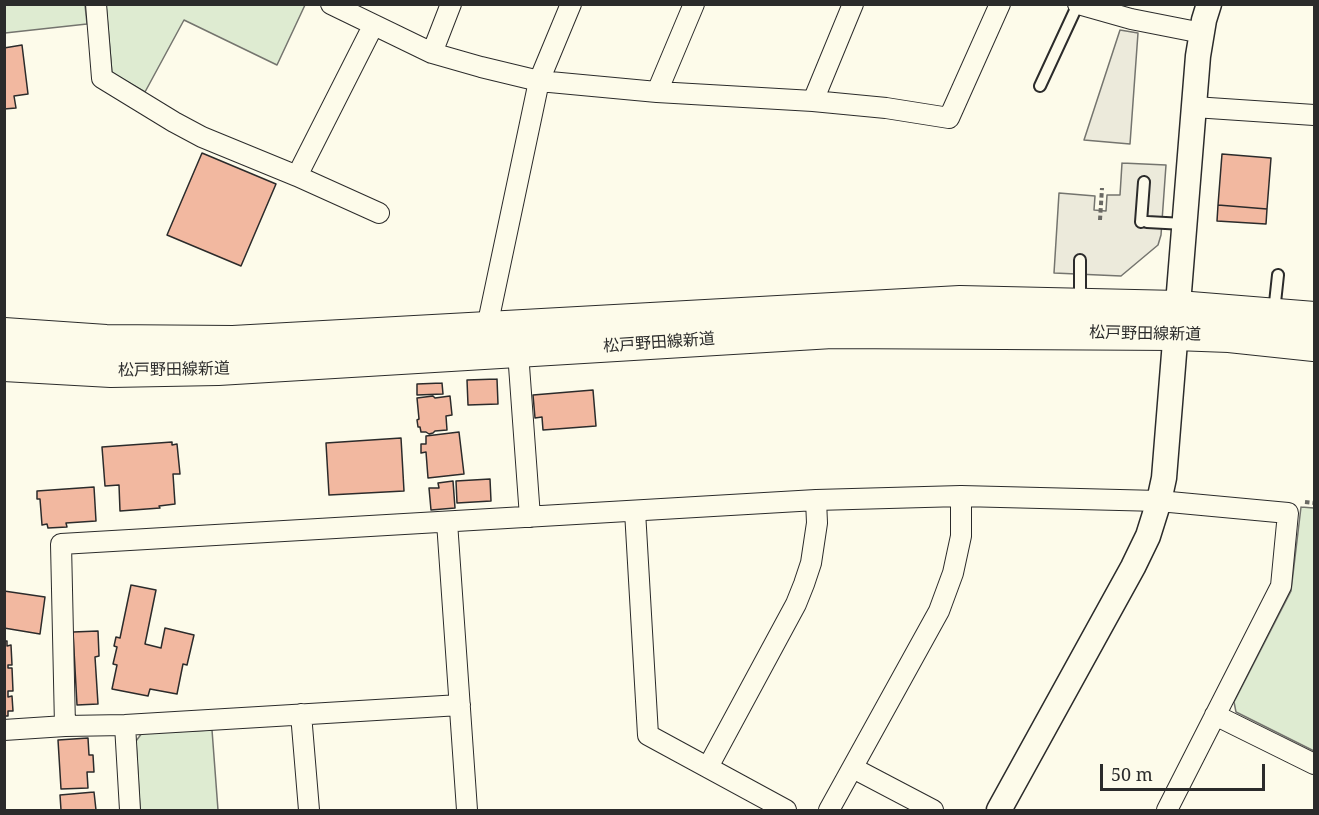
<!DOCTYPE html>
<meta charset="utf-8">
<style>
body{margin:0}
#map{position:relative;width:1319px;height:815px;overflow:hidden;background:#fdfbea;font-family:"Noto Serif",serif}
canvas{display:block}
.frame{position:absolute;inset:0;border:6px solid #2b2b2b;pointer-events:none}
.scale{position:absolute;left:1100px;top:764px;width:165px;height:27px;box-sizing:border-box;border:3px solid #2b2b2b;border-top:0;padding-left:8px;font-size:18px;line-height:21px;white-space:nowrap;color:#2b2b2b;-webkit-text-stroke:4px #fdfbea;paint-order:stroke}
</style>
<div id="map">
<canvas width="1319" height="815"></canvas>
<div class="frame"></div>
<div class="scale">50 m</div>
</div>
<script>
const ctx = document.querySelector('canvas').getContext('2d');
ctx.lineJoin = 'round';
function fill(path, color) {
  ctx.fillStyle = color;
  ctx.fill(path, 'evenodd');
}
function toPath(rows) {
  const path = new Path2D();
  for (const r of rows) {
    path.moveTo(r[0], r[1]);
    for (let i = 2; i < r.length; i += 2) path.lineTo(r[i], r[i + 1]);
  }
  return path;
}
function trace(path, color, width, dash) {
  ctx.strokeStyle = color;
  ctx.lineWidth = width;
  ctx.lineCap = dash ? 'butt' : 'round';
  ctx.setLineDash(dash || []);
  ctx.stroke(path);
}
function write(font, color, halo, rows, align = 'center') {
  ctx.font = font + ' "Noto Serif","Noto Sans JP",serif';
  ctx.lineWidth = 4.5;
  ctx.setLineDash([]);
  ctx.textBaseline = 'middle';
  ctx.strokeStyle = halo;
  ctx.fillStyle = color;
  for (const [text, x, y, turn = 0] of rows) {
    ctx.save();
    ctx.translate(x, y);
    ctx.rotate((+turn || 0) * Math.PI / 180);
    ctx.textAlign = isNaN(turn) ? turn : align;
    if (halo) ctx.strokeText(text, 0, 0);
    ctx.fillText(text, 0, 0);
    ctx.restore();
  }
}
const green = toPath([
 [4,5,85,5,87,24,5,33,4,5],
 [106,5,305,5,277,65,184,20,145,92,112,73,106,5],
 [1301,507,1314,508,1314,751,1236,712,1234,702,1291,591,1301,507],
 [212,730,218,810,140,810,136,741,142,733,212,730]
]);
const parking = toPath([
 [1120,30,1138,33,1130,144,1084,140,1120,30],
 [1122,163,1166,165,1161,235,1158,245,1121,276,1054,273,1059,193,1095,196,1094,210,1106,211,1107,195,1120,195,1122,163]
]);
const building = toPath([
 [22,45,28,94,14,96,16,108,4,109,4,48,22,45],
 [202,153,276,184,241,266,167,235,202,153],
 [1222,154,1271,158,1267,209,1218,205,1222,154],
 [1218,205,1267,209,1266,224,1217,221,1218,205],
 [497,379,498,404,468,405,467,380,497,379],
 [442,383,443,394,417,395,417,384,442,383],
 [593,390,596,426,543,430,542,417,535,418,533,395,593,390],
 [433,396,435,398,450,396,452,415,446,416,447,430,435,431,433,433,429,434,426,432,421,432,420,427,418,427,417,420,419,419,417,398,433,396],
 [459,432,464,474,428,478,426,452,421,453,421,444,426,444,426,436,459,432],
 [401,438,404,491,329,495,326,443,401,438],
 [172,442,172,445,177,444,180,474,173,474,175,504,159,506,160,508,120,511,119,485,105,486,102,447,172,442],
 [490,479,491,501,457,503,456,481,490,479],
 [453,481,455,508,431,510,429,488,439,488,438,483,453,481],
 [94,487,96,521,66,523,67,527,48,528,47,524,42,525,40,499,37,499,37,491,94,487],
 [131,585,156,590,145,644,161,648,165,628,194,635,187,665,183,664,177,694,150,689,148,696,112,689,117,665,113,664,117,647,114,646,116,637,120,638,131,585],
 [4,591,45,597,40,634,4,628,4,591],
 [98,631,99,656,95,657,98,704,77,705,73,632,98,631],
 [4,641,7,641,7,646,11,645,12,665,8,665,8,668,12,668,13,691,8,691,8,697,12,696,13,711,8,711,8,716,4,716,4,641],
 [88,738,89,755,93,755,94,772,87,772,88,788,61,789,58,740,88,738],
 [94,792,96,810,98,810,61,810,60,795,94,792]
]);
const path = toPath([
 [1100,220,1102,188],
 [1305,502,1314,503]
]);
const service = toPath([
 [1040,86,1078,4],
 [1141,222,1144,182],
 [1147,222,1184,224],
 [1080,260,1080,302],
 [1274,312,1278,275]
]);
const minor = toPath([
 [96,4,102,78,174,122,202,137,297,176,373,26],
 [331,4,432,53,481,67,539,81,657,92,813,101,886,108,949,118,1000,4],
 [1078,4,1131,19,1202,33],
 [432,53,451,4],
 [657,92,694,4],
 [813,101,853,4],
 [1194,107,1314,115],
 [297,176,379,213],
 [487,327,539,81,571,4],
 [518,352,530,517],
 [635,511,648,735,786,810],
 [447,522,467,810],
 [301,714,309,810],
 [1215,715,1314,764],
 [125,725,130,810],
 [65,726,61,544,816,500,961,496,1159,501,1288,513,1281,586,1167,810],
 [4,730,65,726,125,725,460,705],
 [708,767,796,604,804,584,811,563,817,523,816,500],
 [853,768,933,810],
 [829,810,939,611,953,573,961,536,961,496]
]);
const tertiary = toPath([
 [999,810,1133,567,1148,536,1159,501,1164,478,1198,56,1204,20,1209,4]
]);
const primary = toPath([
 [4,334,106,341,233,342,960,302,1178,307,1314,318],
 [4,365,111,371,218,369,832,332,1175,334,1229,336,1314,345]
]);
const streetNames = [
 ["松戸野田線新道",1145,334,1],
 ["松戸野田線新道",659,343,-4],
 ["松戸野田線新道",174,370,-1]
];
fill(green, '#deebd1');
trace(green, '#74746e', 1.5);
fill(parking, '#eceadb');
trace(parking, '#74746e', 1.5);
fill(building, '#f2b8a0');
trace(building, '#2b2b2b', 1.5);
trace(service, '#2b2b2b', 14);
trace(minor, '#2b2b2b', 22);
trace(tertiary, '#2b2b2b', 27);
trace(primary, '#2b2b2b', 34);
trace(path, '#6a6964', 4, [4.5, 3]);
trace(service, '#fdfbea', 10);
trace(minor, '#fdfbea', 20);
trace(tertiary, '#fdfbea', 24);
trace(primary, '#fdfbea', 32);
write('16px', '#2b2b2b', '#fdfbea', streetNames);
</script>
